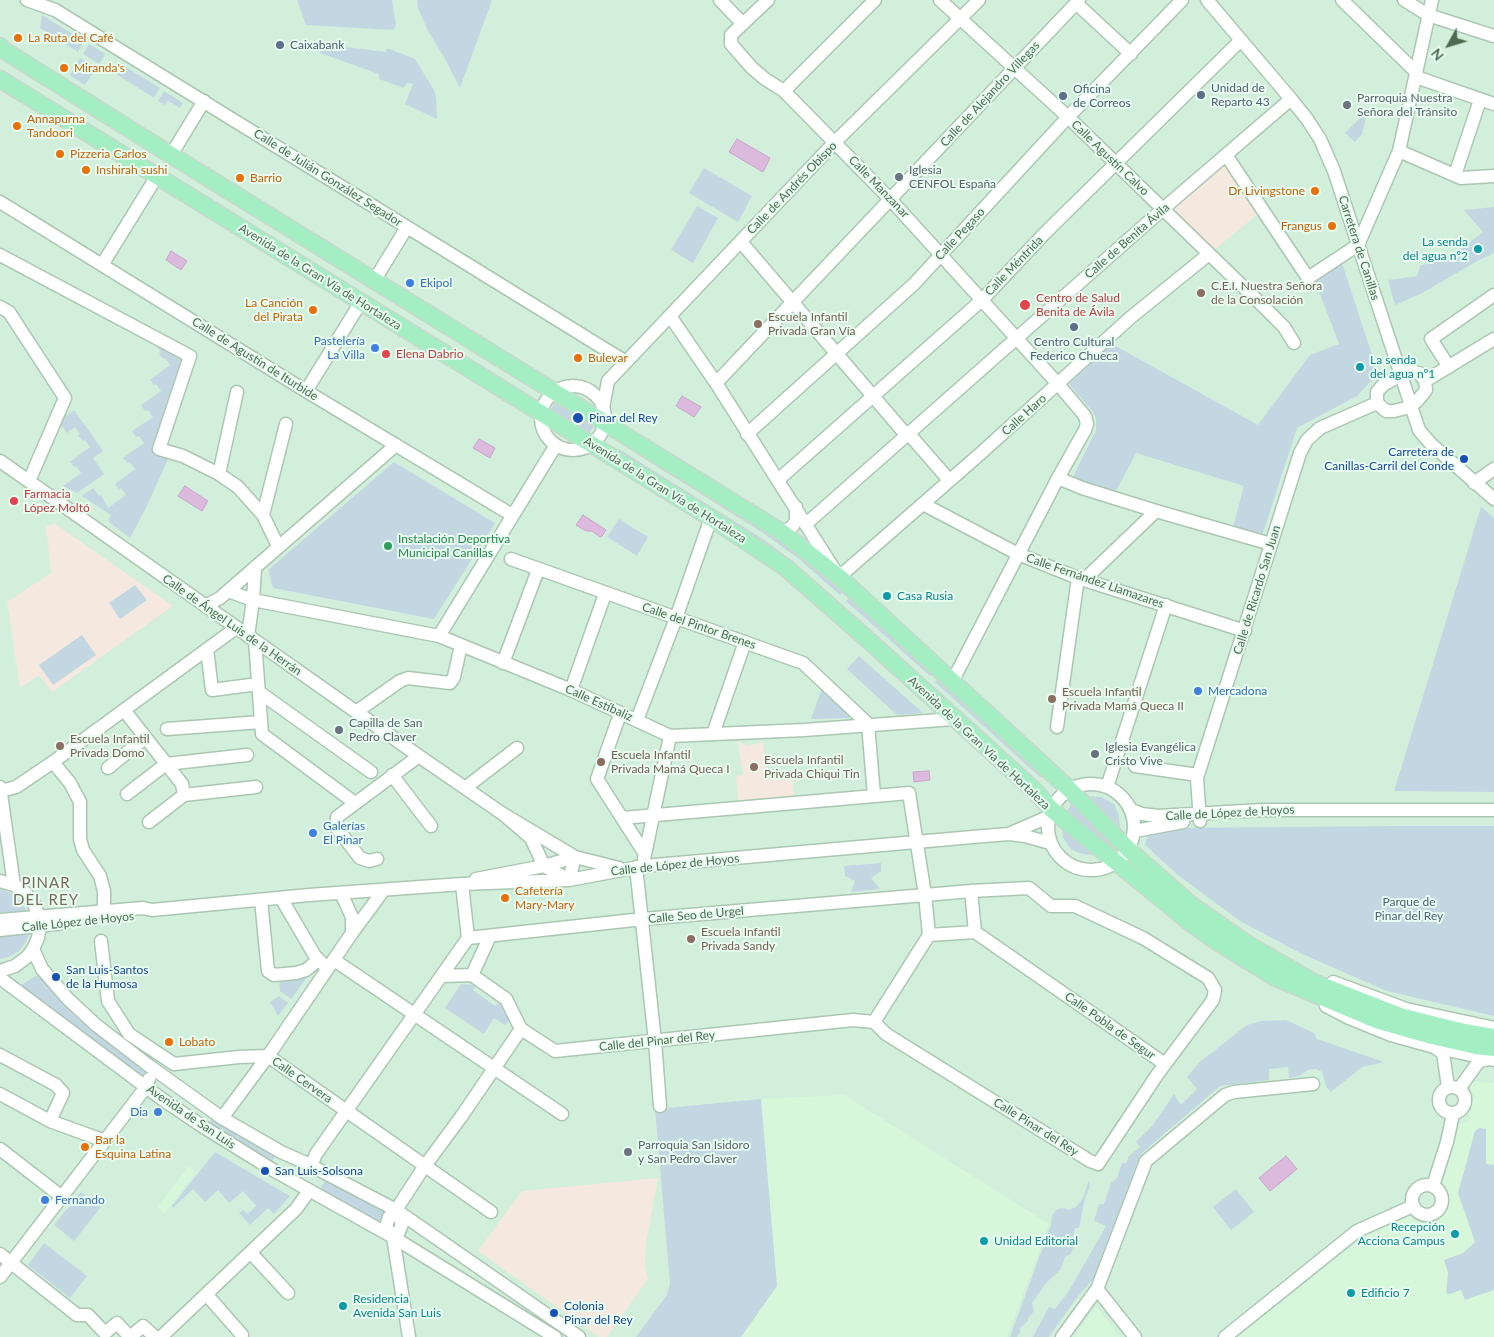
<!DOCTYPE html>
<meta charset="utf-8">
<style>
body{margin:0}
#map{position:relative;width:1494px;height:1337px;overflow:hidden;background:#e2f8eb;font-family:Lato,sans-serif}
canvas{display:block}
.north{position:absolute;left:1424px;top:20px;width:50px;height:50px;-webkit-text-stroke:4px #e8fcf0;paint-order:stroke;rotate:231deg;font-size:14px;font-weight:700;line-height:20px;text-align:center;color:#4c6c51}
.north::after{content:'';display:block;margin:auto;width:18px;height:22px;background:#4c6c51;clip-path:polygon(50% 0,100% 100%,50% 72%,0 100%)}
</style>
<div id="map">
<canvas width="1494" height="1337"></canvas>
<div class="north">N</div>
</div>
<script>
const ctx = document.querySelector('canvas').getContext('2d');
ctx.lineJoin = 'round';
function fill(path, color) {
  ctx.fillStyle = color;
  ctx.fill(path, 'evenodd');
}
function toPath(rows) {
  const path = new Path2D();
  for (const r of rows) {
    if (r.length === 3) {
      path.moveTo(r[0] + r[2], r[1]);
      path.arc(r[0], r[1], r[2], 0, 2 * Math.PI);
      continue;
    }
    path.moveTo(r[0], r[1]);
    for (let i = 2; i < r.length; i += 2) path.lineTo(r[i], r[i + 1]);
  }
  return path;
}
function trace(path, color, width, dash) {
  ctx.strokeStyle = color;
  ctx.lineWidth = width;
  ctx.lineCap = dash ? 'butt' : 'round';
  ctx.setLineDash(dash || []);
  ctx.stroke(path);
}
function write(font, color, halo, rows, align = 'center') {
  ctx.font = font + ' Lato,sans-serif';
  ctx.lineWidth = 4;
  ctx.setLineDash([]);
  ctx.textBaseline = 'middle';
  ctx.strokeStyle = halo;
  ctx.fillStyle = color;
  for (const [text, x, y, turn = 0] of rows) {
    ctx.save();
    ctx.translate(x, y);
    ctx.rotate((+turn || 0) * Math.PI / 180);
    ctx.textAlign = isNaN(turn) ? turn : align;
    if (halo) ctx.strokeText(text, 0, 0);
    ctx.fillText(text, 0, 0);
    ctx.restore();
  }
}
const residential = toPath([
 [0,0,1494,0,1494,1337,0,1337]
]);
const commercial = toPath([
 [1474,1081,1494,1083,1494,1337,1238,1337,1363,1238,1410,1216,1419,1224,1427,1222,1437,1216,1442,1210,1446,1201,1442,1187,1460,1123,1467,1123,1475,1096,1470,1090,1471,1084],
 [844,1095,1049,1224,1007,1337,741,1337,777,1286,761,1099],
 [189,1166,196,1172,165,1213,157,1207],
 [1096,1306,1120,1337,1074,1337]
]);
const education = toPath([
 [1224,164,1258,214,1214,250,1171,210],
 [54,523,173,606,52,692,39,675,20,688,7,602,51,573,46,527],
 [737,740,747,746,763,742,767,775,792,774,794,796,738,801,736,776,743,775],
 [658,1178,646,1243,645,1265,648,1279,607,1337,599,1337,478,1251,522,1191]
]);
const green = toPath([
 [297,0,392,0,396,26,393,30,306,25],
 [417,0,492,0,460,88,444,57,428,31,418,8],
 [42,15,84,41,78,52,40,28],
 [89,44,105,54,99,64,83,54],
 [322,44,386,52,387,48,415,59,434,90,436,97,437,119,405,104,413,84,407,83,404,88,379,79,379,74,320,53],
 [80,58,96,68,85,85,70,75],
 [119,63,160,88,154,98,113,72],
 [164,91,183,103,180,108,168,101,165,105,158,101],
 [1366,112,1367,113,1362,134,1355,142,1345,133],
 [704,168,752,196,738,222,689,193],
 [697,206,718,218,693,263,671,250],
 [1494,207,1494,253,1479,260,1422,293,1395,305,1388,280,1417,276,1420,266,1454,255,1483,232,1464,210],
 [1342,263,1373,358,1372,380,1357,396,1297,428,1262,536,1233,527,1244,486,1136,453,1116,491,1074,479,1073,477,1096,430,1096,419,1093,412,1069,384,1112,344,1258,425,1310,355,1339,344,1315,281],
 [156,345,184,360,156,450,168,459,146,508,130,538,108,521,111,515,82,496,93,488,99,496,101,495,108,508,126,495,121,488,119,489,115,484,135,469,130,462,128,463,123,458,144,443,139,436,136,437,132,431,153,417,148,410,145,411,141,405,161,391,156,384,154,385,150,380,170,365,165,358,163,359,159,354,161,352],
 [557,400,595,424,590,433,587,436,550,413,553,405],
 [74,410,103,451,93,458,104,474,77,493,63,486,81,473,76,466,74,467,70,462,90,447,85,440,83,441,78,436,80,434,75,427,67,433,61,425,65,417],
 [619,449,763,539,791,560,837,600,834,603,616,454],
 [636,449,757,523,808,560,843,592,840,595,799,559,763,533,634,452],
 [394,462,495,523,434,619,273,588,268,570],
 [1481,507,1494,518,1494,792,1394,791],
 [619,519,648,537,637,556,607,537],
 [135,585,147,600,120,619,109,603],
 [849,598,932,673,930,676,846,601],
 [82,635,96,655,53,685,39,665],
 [859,656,923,713,897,715,847,669],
 [938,678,1044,774,1041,778,935,682],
 [932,685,1039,782,1035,785,929,689],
 [822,688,850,716,848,718,811,719],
 [1091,796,1101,797,1114,804,1119,815,1120,831,1090,798],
 [1074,803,1108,839,1112,846,1110,848,1067,812,1071,804],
 [1395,826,1494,826,1494,1016,1387,991,1302,954,1240,921,1178,875,1145,845,1148,835,1168,828],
 [1062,828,1095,855,1082,854,1072,850,1063,838],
 [881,863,881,871,871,878,880,889,851,892,855,881,845,876,844,866],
 [0,889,13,894,22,902,27,912,0,914],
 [30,932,26,942,19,951,9,957,0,959,0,935],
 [39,974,94,1030,143,1068,146,1076,143,1079,18,987],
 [308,976,291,999,280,991,279,981],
 [461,984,476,985,473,990,495,1006,500,1003,510,1020,505,1025,494,1018,484,1034,445,1008],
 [279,996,288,1003,278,1016,270,1002],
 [1286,1020,1314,1033,1317,1039,1384,1062,1362,1067,1331,1092,1327,1088,1322,1072,1316,1069,1308,1070,1299,1076,1289,1078,1288,1067,1269,1069,1269,1080,1220,1086,1142,1153,1138,1160,1093,1279,1075,1300,1049,1337,1033,1337,1049,1307,1055,1309,1069,1291,1106,1226,1094,1221,1099,1204,1104,1204,1111,1183,1117,1178,1122,1163,1126,1163,1129,1156,1140,1147,1136,1142,1153,1125,1174,1094,1181,1105,1197,1089,1187,1077,1200,1062,1247,1025,1261,1021],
 [761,1099,777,1286,741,1337,636,1337,667,1295,670,1284,655,1109],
 [212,1118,276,1155,271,1163,208,1124],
 [1479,1128,1486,1129,1486,1164,1494,1165,1494,1290,1465,1300,1461,1290,1450,1294,1447,1294,1446,1292,1448,1273,1444,1260,1463,1253,1475,1242,1458,1193,1475,1131],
 [215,1152,290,1196,274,1214,268,1208,250,1225,239,1213,243,1210,248,1214,256,1206,243,1191,229,1203,218,1190,205,1202,193,1189,173,1208,172,1206],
 [1089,1180,1090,1186,1085,1198,1079,1228,1075,1228,1073,1236,1074,1244,1071,1254,1065,1257,1060,1270,1047,1282,1032,1303,1034,1311,1028,1318,1028,1321,1020,1328,1020,1332,1017,1337,1010,1337,1051,1225,1052,1216,1056,1210,1062,1208,1069,1210,1076,1207,1083,1198],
 [326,1181,329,1181,381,1208,385,1214,383,1218,380,1221,375,1220,323,1192,321,1186],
 [1236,1189,1254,1212,1231,1230,1213,1207],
 [81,1192,101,1207,74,1241,54,1225],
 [44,1243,87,1276,70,1298,28,1265]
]);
const water = toPath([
 [737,139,770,158,763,172,729,152,737,139],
 [171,251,187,261,181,270,166,260,171,251],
 [682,396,701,407,694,417,676,406,682,396],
 [479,439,495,448,490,458,473,448,479,439],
 [185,486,208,501,202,511,178,496,185,486],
 [583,515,606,530,602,536,600,537,592,531,586,531,576,525,583,515],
 [929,771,930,780,914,782,913,772,929,771],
 [1286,1156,1297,1169,1270,1191,1259,1178,1286,1156]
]);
const minor = toPath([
 [27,0,55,10,626,362],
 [720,0,743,24],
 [768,0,731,35,731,44,752,68,765,79,784,91,890,199,1058,384,1085,416,1087,424,1085,430,1058,478,952,682],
 [940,0,1068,117,1265,308,1284,327,1294,343],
 [1207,0,1291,99,1307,119,1320,139,1334,171,1419,430,1431,444,1494,499],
 [1342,0,1417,73],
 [1404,0,1428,15,1494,36],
 [1076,3,1131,54],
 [1416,77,1494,104],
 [784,91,875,0],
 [1399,151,1461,178,1494,176],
 [171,155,204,101],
 [1226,155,1308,278,1358,245,1399,151,1432,0],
 [1455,175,1480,100],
 [0,202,306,391,512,515],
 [741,242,902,430,909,434,949,480],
 [0,255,190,356,159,449,183,456,219,474,238,487,263,515,278,546],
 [102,265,157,176],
 [374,281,407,227],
 [0,307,9,312,65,398,29,481],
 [670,316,716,383,839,577,980,454,1130,318,1209,254],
 [1449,367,1431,339,1494,295],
 [1409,371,1419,373,1425,381,1426,390,1418,400,1410,407,1394,411,1386,411,1377,403,1377,392,1383,385,1409,371],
 [1425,381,1494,339],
 [716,383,1079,0],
 [573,418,32],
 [306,391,361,302],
 [603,408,608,381,835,142,979,0],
 [747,434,914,284,1068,117,1182,0],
 [0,461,426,761,503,814,575,857,569,880,544,866,531,838,503,814],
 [219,474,237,392],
 [1058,478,1082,488,1156,511,1271,544],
 [778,480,983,299,1044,234,1241,40],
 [1474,483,1494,469],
 [923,504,1018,554,1078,578,1245,631],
 [263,515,286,424],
 [806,524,1171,202,1291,99],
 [783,533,793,526,796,520,796,507],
 [511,559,803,663,868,724],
 [255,568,253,600,439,636,571,690,670,736,804,730,954,719],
 [1085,579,1156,511],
 [228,591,396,445],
 [205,606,220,598,228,591,253,600,248,636],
 [439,636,556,445],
 [255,641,262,734,355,803],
 [207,649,212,690,258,684],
 [503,663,538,570],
 [571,690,605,594],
 [259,692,371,772],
 [124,710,182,784,184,795,149,822],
 [356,712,400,681,408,678,450,683,454,677,461,645],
 [620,714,597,779,645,854],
 [637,720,676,618,711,518],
 [868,724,874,795],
 [1057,727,1078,578],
 [167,729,261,722],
 [713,734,745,642],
 [53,762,70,783,80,802,80,839,83,850,100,876,104,891,104,912],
 [1135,766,1198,775],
 [108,768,145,738],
 [392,775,431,826],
 [1091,827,43],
 [0,787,14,885],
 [1107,787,1166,605],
 [465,788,517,748],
 [1,791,16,787,53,762,236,628],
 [127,794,166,764,247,755],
 [184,795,256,787],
 [1132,810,1142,814,1158,816,1262,810,1494,810],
 [1200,821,1197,778,1300,453,1307,440,1320,428,1377,403],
 [1135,831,1183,822],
 [1011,833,1048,817],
 [377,859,369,861,360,858,336,827,337,817,419,756],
 [644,859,670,736],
 [636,867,655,1041,660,1106],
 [476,879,544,866,575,857,619,868],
 [0,881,14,885,26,893,34,904,39,917,40,926,38,938,33,949,27,957,15,966,0,971],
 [971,891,975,932,929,935,925,895,971,891],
 [341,893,352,917,352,933],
 [281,898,315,956,324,965],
 [261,900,268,971,274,975,296,973,306,970,318,960],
 [0,920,143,908,152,910,309,895,462,884,569,880,644,866,984,836,1009,834,1025,836,1050,843],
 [0,930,65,923],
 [975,932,1165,1064],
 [468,938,643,919,925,895,909,793,622,818],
 [101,941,108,1001,129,1034,174,1064,239,1057,268,1056,491,1212],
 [33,949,42,969,68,999,96,1025,148,1065,222,1118,281,1152,306,1163,396,1210,579,1337],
 [334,960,562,1114],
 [472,975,506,999,521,1029,555,1051,853,1020,874,1022],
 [472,975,490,936],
 [442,976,472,975],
 [0,978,162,1099,202,1126,273,1170,393,1237,555,1337],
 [1333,982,1406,1009,1494,1028],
 [1326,1006,1349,1018,1391,1035,1434,1047,1494,1060],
 [874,1022,886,1034,1090,1161,1098,1164,1157,1075,1213,1000,1215,990,1208,978,1143,938,1075,906,1051,906,1029,888,971,891],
 [874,1022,929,935],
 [1434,1047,1443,1053,1448,1087],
 [0,1055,56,1085,63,1093,50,1121],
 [1452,1100,13],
 [1459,1089,1479,1061,1489,1059],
 [0,1094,50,1121,105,1141],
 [222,1118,268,1056,352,933,383,891],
 [0,1149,62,1197],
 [311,1166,316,1154,468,938,462,884],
 [1427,1200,15],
 [1433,1186,1447,1142,1453,1114],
 [396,1210,424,1167,461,1117,521,1029],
 [396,1210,402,1224,399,1232,393,1237,386,1227,389,1217,396,1210],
 [393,1237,409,1337],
 [251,1253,288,1293],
 [0,1254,77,1315,88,1315,105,1333,117,1323,130,1337,143,1326,155,1337],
 [0,1277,146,1087,149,1079],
 [1097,1289,1135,1337],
 [207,1295,242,1335],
 [161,1337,296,1209,309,1191],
 [1062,1337,1097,1289,1146,1161,1225,1095,1234,1092,1313,1084],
 [1225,1337,1357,1231,1413,1206]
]);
const major = toPath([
 [0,46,2,49,171,155,783,533,839,577,1069,789,1129,850,1190,904,1249,945,1313,982,1400,1016,1464,1032,1494,1037],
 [0,79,711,518,785,567,866,638,1035,791,1051,809,1187,920,1216,941,1274,977,1376,1020,1432,1036,1476,1046,1494,1048]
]);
const markers = [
 [18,38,5,"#e8710a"],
 [280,45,5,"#5c6f8a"],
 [64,68,5,"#e8710a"],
 [1201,95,5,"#5c6f8a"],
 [1063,96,5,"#5c6f8a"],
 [1347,105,5,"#6b7280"],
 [17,126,5,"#e8710a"],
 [60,154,5,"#e8710a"],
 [86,170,5,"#e8710a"],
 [899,177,5,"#6b7280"],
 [240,178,5,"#e8710a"],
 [1315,191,5,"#e8710a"],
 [1332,226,5,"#e8710a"],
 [1478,249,5,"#0f9aa8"],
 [410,283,5,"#3f7fe0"],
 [1201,293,5,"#8d6e63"],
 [1025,305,6,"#e0444e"],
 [313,310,5,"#e8710a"],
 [758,324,5,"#8d6e63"],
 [1074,327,5,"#5c6f8a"],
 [375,348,5,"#3f7fe0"],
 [386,354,5,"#e0444e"],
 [578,358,5,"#e8710a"],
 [1360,367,5,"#0f9aa8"],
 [578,418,6,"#1a4fb4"],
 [1464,459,5,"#1a4fb4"],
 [14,501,5,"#e0444e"],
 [388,546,5,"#2e9e5b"],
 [887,596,5,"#0f9aa8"],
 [1198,691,5,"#3f7fe0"],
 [1052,699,5,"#8d6e63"],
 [339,730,5,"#6b7280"],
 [60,746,5,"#8d6e63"],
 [1095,754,5,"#6b7280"],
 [601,762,5,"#8d6e63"],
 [754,767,5,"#8d6e63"],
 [313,833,5,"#3f7fe0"],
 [505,898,5,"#e8710a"],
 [691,939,5,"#8d6e63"],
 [56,977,5,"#1a4fb4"],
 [169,1042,5,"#e8710a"],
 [158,1112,5,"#3f7fe0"],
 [85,1147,5,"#e8710a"],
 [628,1152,5,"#6b7280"],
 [265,1171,5,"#1a4fb4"],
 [45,1200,5,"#3f7fe0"],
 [1455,1234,5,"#0f9aa8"],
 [984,1241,5,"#0f9aa8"],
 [1351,1293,5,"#0f9aa8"],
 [343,1306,5,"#0f9aa8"],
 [554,1313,5,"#1a4fb4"]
];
const foodNames = [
 ["La Ruta del Café",28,38],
 ["Miranda's",74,68],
 ["Annapurna",27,119],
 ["Tandoori",27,133],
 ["Pizzeria Carlos",70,154],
 ["Inshirah sushi",96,170],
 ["Barrio",250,178],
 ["Dr Livingstone",1305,191,"right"],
 ["Frangus",1322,226,"right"],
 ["La Canción",303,303,"right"],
 ["del Pirata",303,317,"right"],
 ["Bulevar",588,358],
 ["Cafetería",515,891],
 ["Mary-Mary",515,905],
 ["Lobato",179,1042],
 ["Bar la",95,1140],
 ["Esquina Latina",95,1154]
];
const serviceNames = [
 ["Caixabank",290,45],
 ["Unidad de",1211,88],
 ["Reparto 43",1211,102],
 ["Oficina",1073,89],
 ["de Correos",1073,103],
 ["Centro Cultural",1074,342,"center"],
 ["Federico Chueca",1074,356,"center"]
];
const streetNames = [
 ["Calle de Alejandro Villegas",990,94,-47],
 ["Calle Agustín Calvo",1110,158,44],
 ["Calle de Julián González Segador",328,178,32],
 ["Calle Manzanar",879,187,46],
 ["Calle de Andrés Obispo",792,188,-46],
 ["Calle Pegaso",960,234,-47],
 ["Calle de Benita Ávila",1127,241,-41],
 ["Carretera de Canillas",1359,248,72],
 ["Calle Méntrida",1014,266,-46],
 ["Avenida de la Gran Vía de Hortaleza",320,277,32],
 ["Calle de Agustín de Iturbide",255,359,32],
 ["Calle Haro",1024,415,-42],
 ["Avenida de la Gran Vía de Hortaleza",665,490,32],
 ["Calle Fernández Llamazares",1095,581,19],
 ["Calle de Ricardo San Juan",1257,590,-73],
 ["Calle de Ángel Luis de la Herrán",232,625,35],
 ["Calle del Pintor Brenes",699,626,19],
 ["Calle Estíbaliz",599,703,24],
 ["Avenida de la Gran Vía de Hortaleza",979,743,43],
 ["Calle de López de Hoyos",1230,813,-3],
 ["Calle de López de Hoyos",675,865,-6],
 ["Calle Seo de Urgel",696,915,-5],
 ["Calle López de Hoyos",78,922,-6],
 ["Calle Pobla de Segur",1110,1026,35],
 ["Calle del Pinar del Rey",657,1041,-6],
 ["Calle Cervera",302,1080,35],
 ["Avenida de San Luis",191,1117,34],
 ["Calle Pinar del Rey",1036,1127,32]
];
const worshipNames = [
 ["Parroquia Nuestra",1357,98],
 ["Señora del Tránsito",1357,112],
 ["Iglesia",909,170],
 ["CENFOL España",909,184],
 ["Capilla de San",349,723],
 ["Pedro Claver",349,737],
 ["Iglesia Evangélica",1105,747],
 ["Cristo Vive",1105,761],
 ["Parroquia San Isidoro",638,1145],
 ["y San Pedro Claver",638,1159]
];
const cultureNames = [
 ["La senda",1468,242,"right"],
 ["del agua nº2",1468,256,"right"],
 ["La senda",1370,360],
 ["del agua nº1",1370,374],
 ["Casa Rusia",897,596],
 ["Recepción",1445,1227,"right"],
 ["Acciona Campus",1445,1241,"right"],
 ["Unidad Editorial",994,1241],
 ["Edificio 7",1361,1293],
 ["Residencia",353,1299],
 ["Avenida San Luis",353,1313]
];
const shopNames = [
 ["Ekipol",420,283],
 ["Pastelería",365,341,"right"],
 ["La Villa",365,355,"right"],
 ["Mercadona",1208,691],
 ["Galerías",323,826],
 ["El Pinar",323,840],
 ["Dia",148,1112,"right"],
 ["Fernando",55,1200]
];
const educationNames = [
 ["C.E.I. Nuestra Señora",1211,286],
 ["de la Consolación",1211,300],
 ["Escuela Infantil",768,317],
 ["Privada Gran Vía",768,331],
 ["Escuela Infantil",1062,692],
 ["Privada Mamá Queca II",1062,706],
 ["Escuela Infantil",70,739],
 ["Privada Domo",70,753],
 ["Escuela Infantil",611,755],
 ["Privada Mamá Queca I",611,769],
 ["Escuela Infantil",764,760],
 ["Privada Chiqui Tin",764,774],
 ["Escuela Infantil",701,932],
 ["Privada Sandy",701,946]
];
const healthNames = [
 ["Centro de Salud",1036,298],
 ["Benita de Ávila",1036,312],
 ["Elena Dabrio",396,354],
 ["Farmacia",24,494],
 ["López Moltó",24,508]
];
const transitNames = [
 ["Pinar del Rey",589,418],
 ["Carretera de",1454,452,"right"],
 ["Canillas-Carril del Conde",1454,466,"right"],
 ["San Luis-Santos",66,970],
 ["de la Humosa",66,984],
 ["San Luis-Solsona",275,1171],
 ["Colonia",564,1306],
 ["Pinar del Rey",564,1320]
];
const leisureNames = [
 ["Instalación Deportiva",398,539],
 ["Municipal Canillas",398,553]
];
const parkNames = [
 ["Parque de",1409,902],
 ["Pinar del Rey",1409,916]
];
const quarterNames = [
 ["PINAR",46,883],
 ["DEL REY",46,900]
];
fill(residential, '#d2efdc');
fill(commercial, '#d7f7da');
fill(education, '#f4e8df');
fill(green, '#c3d7e3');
fill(water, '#dcbade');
trace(water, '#cda2cf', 1);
trace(minor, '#abc7b2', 15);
trace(major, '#cdd6ce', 19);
trace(minor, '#fff', 12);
trace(major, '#a3efc3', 16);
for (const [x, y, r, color] of markers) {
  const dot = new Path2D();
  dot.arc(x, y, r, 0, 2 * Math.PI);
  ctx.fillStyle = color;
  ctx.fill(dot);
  trace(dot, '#e8fcf0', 2);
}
write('12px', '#c56008', '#e8fcf0', foodNames, 'left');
write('12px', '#4e5e75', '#e8fcf0', serviceNames, 'left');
write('12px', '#4c6c51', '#e8fcf0', streetNames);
write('12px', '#5b616d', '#e8fcf0', worshipNames, 'left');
write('12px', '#0d838f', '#e8fcf0', cultureNames, 'left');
write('12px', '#366cbe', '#e8fcf0', shopNames, 'left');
write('12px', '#785e54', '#e8fcf0', educationNames, 'left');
write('12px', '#be3a42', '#e8fcf0', healthNames, 'left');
write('12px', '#164399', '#e8fcf0', transitNames, 'left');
write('12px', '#27864d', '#e8fcf0', leisureNames, 'left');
write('12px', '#4c647b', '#e8fcf0', parkNames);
ctx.letterSpacing = '1px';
write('15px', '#7c6a5c', '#e8fcf0', quarterNames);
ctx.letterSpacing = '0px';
</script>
